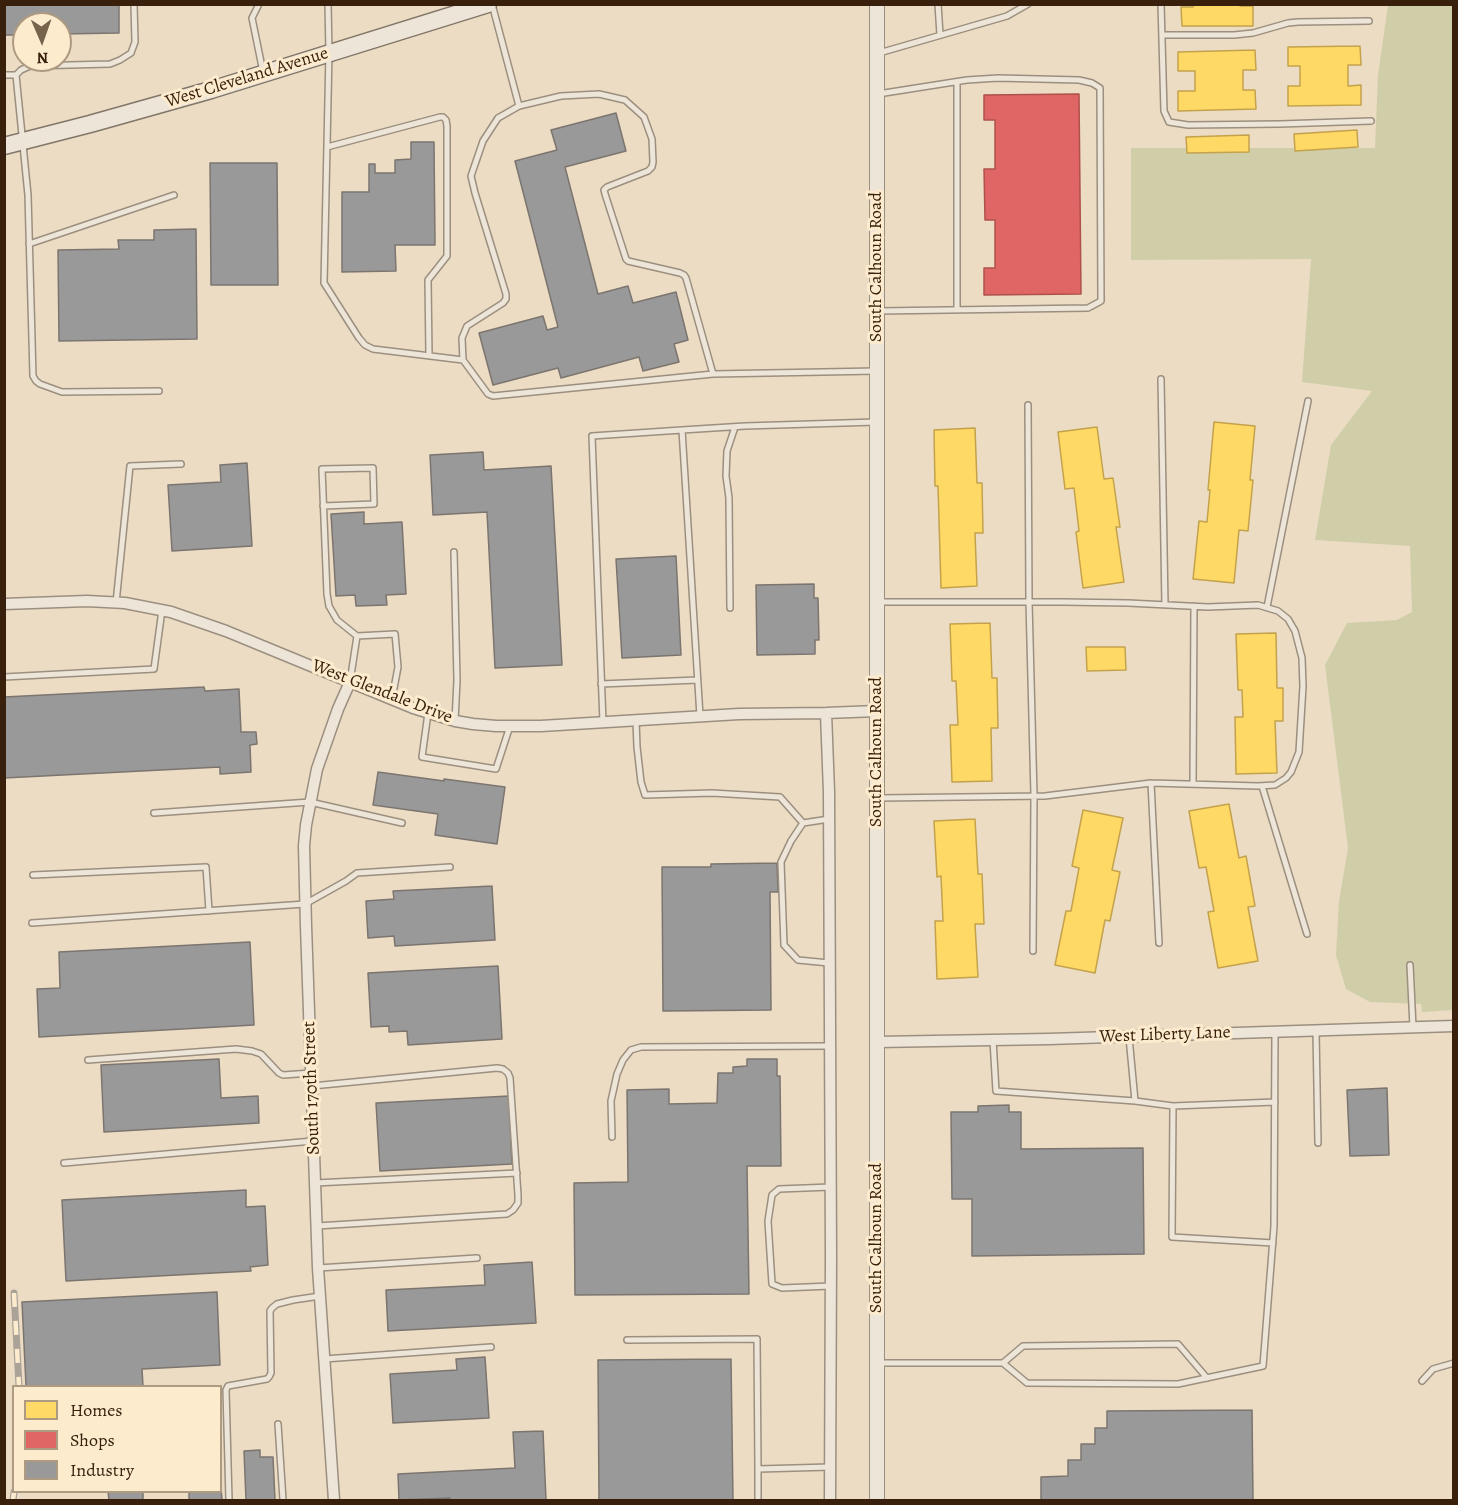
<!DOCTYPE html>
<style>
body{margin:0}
#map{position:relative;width:1458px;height:1505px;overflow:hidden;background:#ecdcc4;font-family:Alegreya,serif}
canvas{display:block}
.frame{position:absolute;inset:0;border:6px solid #38200d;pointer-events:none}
.legend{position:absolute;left:12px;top:1385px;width:210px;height:108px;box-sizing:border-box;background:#fdebce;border:2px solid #ae9a81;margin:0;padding:8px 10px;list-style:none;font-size:18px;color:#38200d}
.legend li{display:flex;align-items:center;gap:12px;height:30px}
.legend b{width:30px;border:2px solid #ae9a81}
.north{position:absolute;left:12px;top:12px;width:60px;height:60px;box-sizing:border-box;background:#fdebce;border:2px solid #ae9a81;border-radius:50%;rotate:178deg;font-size:16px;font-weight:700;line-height:24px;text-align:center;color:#38200d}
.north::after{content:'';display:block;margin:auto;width:21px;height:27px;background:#77624d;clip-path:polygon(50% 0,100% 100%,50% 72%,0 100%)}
</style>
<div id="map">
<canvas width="1458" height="1505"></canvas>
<div class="frame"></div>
<ul class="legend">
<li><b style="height:16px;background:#ffd966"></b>Homes</li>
<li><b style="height:16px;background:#e06666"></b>Shops</li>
<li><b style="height:16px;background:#999"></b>Industry</li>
</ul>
<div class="north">N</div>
</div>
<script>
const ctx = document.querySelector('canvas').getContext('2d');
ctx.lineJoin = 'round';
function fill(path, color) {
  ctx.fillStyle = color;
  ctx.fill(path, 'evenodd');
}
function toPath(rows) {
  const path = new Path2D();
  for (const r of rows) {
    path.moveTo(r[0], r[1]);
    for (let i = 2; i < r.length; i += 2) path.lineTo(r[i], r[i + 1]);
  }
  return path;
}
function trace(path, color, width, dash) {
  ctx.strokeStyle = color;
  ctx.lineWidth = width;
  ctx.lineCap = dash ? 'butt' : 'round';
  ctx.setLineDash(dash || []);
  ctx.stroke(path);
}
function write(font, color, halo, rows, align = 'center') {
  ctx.font = font + ' Alegreya,serif';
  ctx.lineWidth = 6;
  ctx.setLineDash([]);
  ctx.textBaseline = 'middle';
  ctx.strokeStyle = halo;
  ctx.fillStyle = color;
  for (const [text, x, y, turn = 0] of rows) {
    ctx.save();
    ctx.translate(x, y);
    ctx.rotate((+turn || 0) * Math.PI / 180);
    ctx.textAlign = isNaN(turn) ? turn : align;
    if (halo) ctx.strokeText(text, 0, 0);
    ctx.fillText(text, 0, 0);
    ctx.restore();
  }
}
const green = toPath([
 [1388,5,1453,5,1453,1010,1422,1012,1421,1004,1370,1002,1346,989,1336,955,1339,901,1348,848,1325,665,1347,623,1397,620,1412,612,1410,546,1315,540,1331,445,1372,391,1302,382,1311,259,1131,260,1131,148,1375,148,1378,75]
]);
const homes = toPath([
 [1193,4,1240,4,1240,6,1253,6,1253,26,1182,26,1181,7,1193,7,1193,4],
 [1360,46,1361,65,1348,65,1348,86,1361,85,1361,105,1288,106,1288,86,1300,86,1300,66,1288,66,1288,47,1360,46],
 [1255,50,1256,70,1243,70,1243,90,1255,90,1256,109,1178,111,1178,91,1195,91,1195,71,1178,71,1178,52,1255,50],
 [1357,130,1358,147,1295,151,1294,134,1357,130],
 [1249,135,1249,152,1187,153,1186,137,1249,135],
 [1214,422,1255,426,1250,480,1253,480,1248,531,1239,530,1234,583,1193,579,1199,521,1207,522,1210,490,1208,490,1214,422],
 [1097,427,1104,479,1113,478,1120,527,1116,527,1124,582,1083,588,1076,532,1079,531,1074,488,1065,489,1058,432,1097,427],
 [975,428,977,483,982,483,983,533,975,533,977,586,941,588,938,486,935,486,934,430,975,428],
 [990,623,992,678,997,678,998,728,991,728,992,781,952,782,950,725,958,725,956,681,952,681,950,624,990,623],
 [1276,633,1277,688,1283,688,1283,721,1275,721,1277,773,1236,774,1235,717,1243,717,1242,690,1238,690,1236,634,1276,633],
 [1086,647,1125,647,1126,670,1087,671,1086,647],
 [1229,804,1239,858,1246,856,1255,906,1248,907,1258,961,1218,968,1208,912,1214,911,1206,867,1199,868,1189,811,1229,804],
 [1083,810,1123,818,1112,870,1120,872,1110,921,1105,920,1095,973,1055,965,1066,911,1071,911,1079,868,1072,866,1083,810],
 [975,819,978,874,982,874,984,924,975,924,978,977,937,979,935,921,943,921,941,876,937,877,934,821,975,819]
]);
const shops = toPath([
 [1079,94,1081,294,984,295,984,268,995,268,995,220,985,220,984,169,995,169,995,120,984,120,984,95,1079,94]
]);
const industry = toPath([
 [4,4,119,4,119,33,60,34,60,24,24,24,24,35,4,35,4,4],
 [616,113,626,151,565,167,598,294,628,286,633,303,676,292,688,340,674,344,679,362,643,371,639,357,561,378,558,368,493,385,479,333,543,316,547,330,558,327,515,161,557,150,551,130,616,113],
 [411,142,434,142,435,245,395,245,396,271,342,272,342,192,369,192,369,164,375,164,375,173,395,173,395,160,411,159,411,142],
 [210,163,277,163,278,285,211,285,210,163],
 [196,229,197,339,59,341,58,250,119,249,118,240,154,240,154,230,196,229],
 [483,452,484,470,551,466,562,665,495,668,487,512,433,515,430,455,483,452],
 [247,463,252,546,172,551,168,485,221,482,220,465,247,463],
 [364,512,364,524,402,522,406,594,386,595,387,605,356,606,355,595,336,596,331,514,364,512],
 [676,556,681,655,622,658,616,559,676,556],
 [814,584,814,598,818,598,819,640,815,640,815,654,757,655,756,585,814,584],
 [204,687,205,691,239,689,241,732,256,732,257,744,250,745,251,772,220,774,220,767,4,778,4,697,204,687],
 [378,772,444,781,444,779,505,787,497,844,435,835,438,814,373,805,378,772],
 [777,863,778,892,770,892,771,1010,663,1011,662,867,711,867,711,864,777,863],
 [492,886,495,940,395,946,394,936,368,938,366,901,394,899,393,891,492,886],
 [250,942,254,1025,39,1037,37,989,60,988,59,952,250,942],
 [498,966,502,1039,408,1045,407,1031,389,1032,389,1026,371,1027,368,973,498,966],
 [219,1059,221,1098,258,1096,259,1123,104,1132,101,1065,219,1059],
 [747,1059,777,1059,777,1076,780,1076,781,1166,747,1166,749,1294,575,1295,574,1183,628,1182,627,1090,669,1089,669,1104,717,1103,718,1073,733,1073,733,1067,747,1066,747,1059],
 [1387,1088,1389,1155,1350,1156,1347,1090,1387,1088],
 [509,1096,512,1164,380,1171,376,1103,509,1096],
 [1009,1105,1009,1112,1021,1112,1021,1149,1143,1148,1144,1254,972,1256,972,1199,952,1199,951,1112,978,1112,978,1106,1009,1105],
 [246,1190,246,1207,265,1206,268,1265,250,1267,251,1271,66,1281,62,1200,246,1190],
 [532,1262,536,1323,388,1331,386,1290,485,1285,484,1265,532,1262],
 [217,1292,220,1365,142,1369,143,1386,26,1386,22,1302,217,1292],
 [485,1357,489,1418,393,1423,390,1374,457,1370,456,1359,485,1357],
 [731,1359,733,1500,599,1500,598,1360,731,1359],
 [1252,1410,1253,1500,1041,1500,1041,1477,1068,1476,1068,1460,1081,1460,1081,1444,1095,1444,1095,1428,1107,1428,1107,1411,1252,1410],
 [543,1431,546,1500,450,1500,450,1498,399,1500,398,1474,515,1468,513,1432,543,1431],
 [260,1450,260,1457,273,1457,275,1500,246,1500,244,1451,260,1450],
 [220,1473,222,1500,189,1500,189,1492,220,1492,220,1473],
 [108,1492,143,1492,143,1500,109,1500,108,1492]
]);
const service = toPath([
 [259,4,252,18,263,72],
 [328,4,329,53,324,283,359,338,365,345,373,349,463,360],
 [492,4,519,106,498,118,483,141,471,176,475,193,506,294,506,299,503,303,467,326,462,338,463,360,488,394,493,396,713,374,877,371],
 [938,4,940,35],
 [1161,4,1164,111,1169,122,1188,125,1280,124,1371,121],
 [1162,35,1234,35,1253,33,1288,23,1298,22,1369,21],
 [879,53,1007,16,1028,4],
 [4,75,16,75,21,70,30,66,110,64,120,60,131,53,135,42,134,4],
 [16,75,28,195,33,376,36,381,40,384,62,392,159,391],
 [519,106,561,96,599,94,625,100,644,117,652,139,653,162,652,167,648,171,607,187,604,190,605,194,626,259,628,261,680,273,684,275,686,278,713,374],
 [327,147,440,117,443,117,446,120,447,126,447,256,428,280,429,356],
 [29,244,174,195],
 [957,310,957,82],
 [878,311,1088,308,1101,301,1100,88,1092,83,1079,80,998,78,967,80,878,94],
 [1161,379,1165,605],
 [1028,405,1029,602,1034,795,1033,951],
 [682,430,745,426,876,422],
 [323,506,374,504,373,468,322,469,327,594,329,606,337,620,357,636],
 [454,552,457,680,455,721],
 [878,602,1063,602,1128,603,1208,607,1258,605,1278,611,1288,619,1295,631,1302,658,1303,686,1299,752,1291,772,1286,778,1275,785,1258,786,1151,783,1045,796,879,798],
 [116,603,130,466,181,464],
 [1267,607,1308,401],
 [730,608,729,498,726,476,727,451,735,427],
 [4,677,154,669,162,610],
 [350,682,357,636,395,634,398,667,392,699],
 [601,684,697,680],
 [428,713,422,757,496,769,510,726],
 [636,720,637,747,641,782,645,795,712,793,780,797,803,823],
 [603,722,592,436,682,430,700,716],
 [1151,783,1159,943],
 [1193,784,1194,606],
 [1262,786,1307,934],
 [154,813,310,802,402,823],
 [829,819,803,823,791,841,781,862,784,945,798,960,829,963],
 [33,875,206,867,209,911],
 [32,923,305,904,346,881,357,873,450,867],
 [1410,965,1413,1027],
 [1316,1031,1318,1143],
 [1129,1037,1135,1101,1173,1106],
 [993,1040,996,1091,1135,1101],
 [88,1060,236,1049,252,1051,261,1054,279,1073,283,1075,311,1073],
 [312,1086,497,1068,503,1069,508,1073,510,1078,518,1195,518,1203,513,1210,507,1214,317,1226],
 [612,1137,611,1101,617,1074,623,1060,631,1050,641,1047,830,1046],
 [64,1163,313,1141],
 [315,1183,517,1173],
 [831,1187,779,1189,772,1195,768,1221,772,1284,782,1288,831,1286],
 [1273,1243,1172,1237,1173,1106,1275,1102],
 [318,1268,477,1258],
 [627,1340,757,1339,758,1469,830,1467],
 [324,1359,491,1347],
 [878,1363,1003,1363,1027,1383,1178,1384,1263,1366,1274,1226,1275,1033],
 [1003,1363,1023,1346,1178,1344,1207,1378],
 [1422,1381,1433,1369,1454,1363],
 [278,1424,283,1500],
 [229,1500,226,1390,228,1386,267,1379,269,1377,271,1373,270,1311,272,1308,277,1304,293,1300,320,1296],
 [758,1500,758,1469]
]);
const minor = toPath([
 [4,604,87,601,125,603,171,612,226,631,413,708,455,721,473,724,496,726,541,726,739,714,826,713,877,711],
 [826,713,829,792,831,1256,830,1500],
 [877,1042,1049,1039,1454,1026],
 [334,1500,318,1268,306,926,304,846,306,825,317,769,338,709,350,682]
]);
const tertiary = toPath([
 [877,4,877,1500]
]);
const secondary = toPath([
 [4,146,90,124,211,90,488,4]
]);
const rail = toPath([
 [14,1293,19,1386],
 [13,1500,14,1492]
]);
const streetNames = [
 ["West Cleveland Avenue",247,78,-17],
 ["South Calhoun Road",877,267,-90],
 ["West Glendale Drive",382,692,21],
 ["South Calhoun Road",877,752,-90],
 ["West Liberty Lane",1165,1035,-2],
 ["South 170th Street",312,1088,-92],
 ["South Calhoun Road",877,1238,-90]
];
fill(green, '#cfcea8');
fill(homes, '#ffd966');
trace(homes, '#c3a24b', 1.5);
fill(shops, '#e06666');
trace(shops, '#ae514b', 1.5);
fill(industry, '#999');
trace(industry, '#7c756f', 1.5);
trace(service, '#9b8f7f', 8);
trace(minor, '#9b8f7f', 13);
trace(tertiary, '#9b8f7f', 16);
trace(secondary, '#817667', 19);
trace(service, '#eee5d9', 5);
trace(minor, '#eee5d9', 10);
trace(tertiary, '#eee5d9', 14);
trace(secondary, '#eee5d9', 16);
trace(rail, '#aba298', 7);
trace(rail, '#fdebce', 4.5, [14]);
write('18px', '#38200d', '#fdebce', streetNames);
</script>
